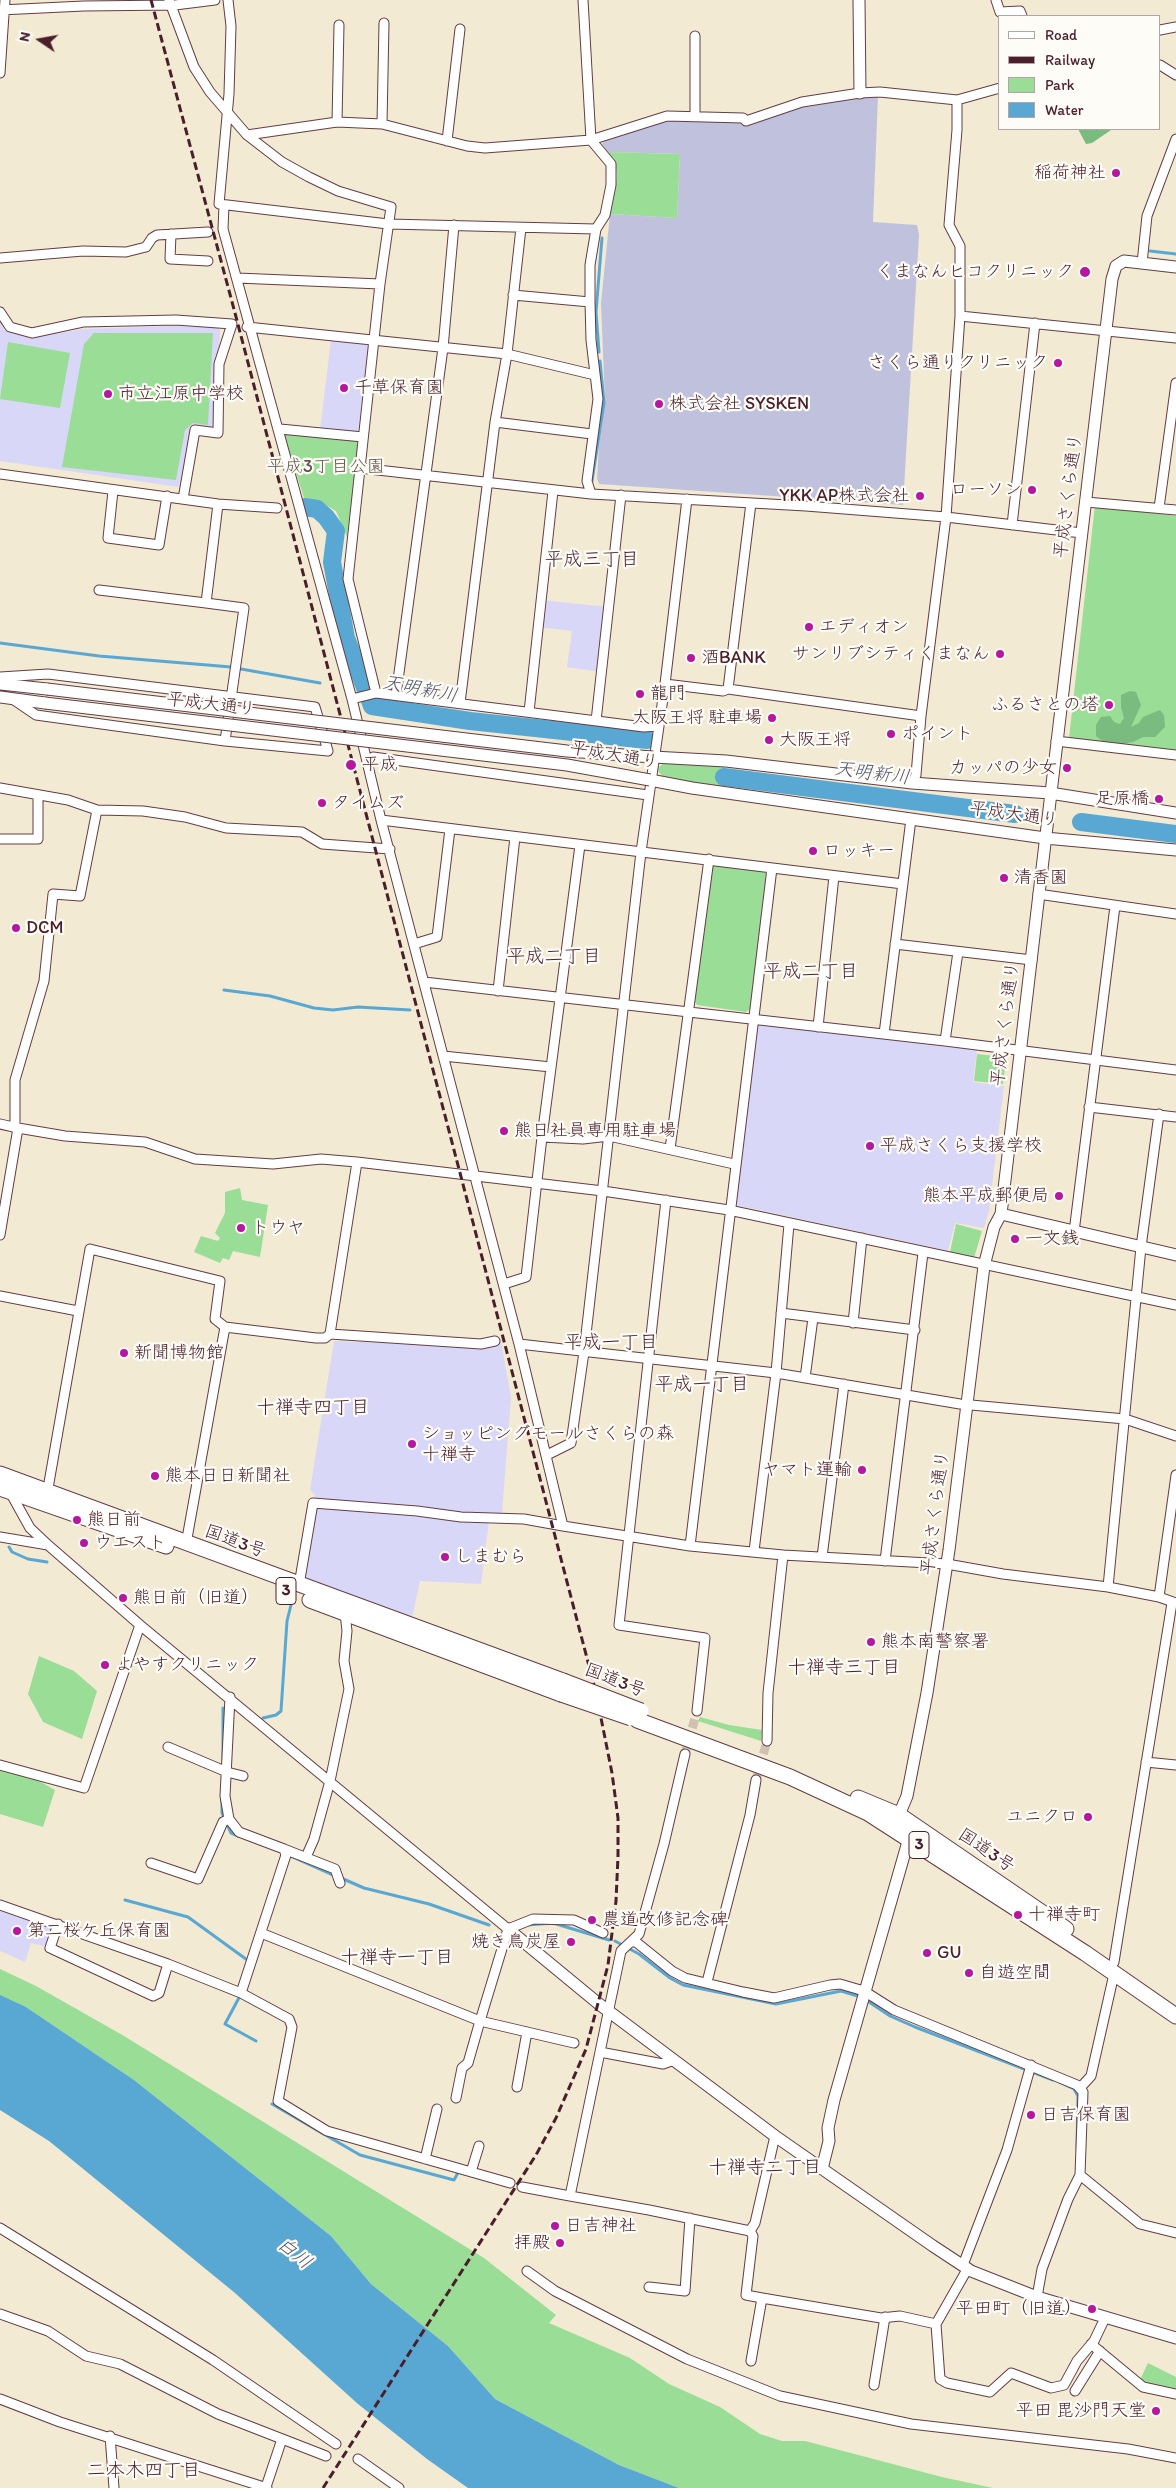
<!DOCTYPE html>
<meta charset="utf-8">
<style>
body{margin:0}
#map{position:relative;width:1176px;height:2488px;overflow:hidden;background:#f2ead3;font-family:Itim,sans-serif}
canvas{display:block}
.legend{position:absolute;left:998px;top:15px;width:162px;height:115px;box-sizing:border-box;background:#fdfcf7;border:1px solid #b5a4a5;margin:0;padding:6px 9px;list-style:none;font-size:15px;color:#4a1f2b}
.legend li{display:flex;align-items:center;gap:10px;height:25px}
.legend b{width:25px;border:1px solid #b5a4a5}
.north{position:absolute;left:15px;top:15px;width:50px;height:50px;-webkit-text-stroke:4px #fdfcf7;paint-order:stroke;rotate:282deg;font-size:14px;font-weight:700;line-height:20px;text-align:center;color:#4a1f2b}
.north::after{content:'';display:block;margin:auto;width:18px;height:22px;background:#4a1f2b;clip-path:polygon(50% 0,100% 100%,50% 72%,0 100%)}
</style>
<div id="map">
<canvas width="1176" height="2488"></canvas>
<ul class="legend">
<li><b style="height:6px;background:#fff"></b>Road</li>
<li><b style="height:6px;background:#4a1f2b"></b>Railway</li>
<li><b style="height:14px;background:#99dd96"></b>Park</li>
<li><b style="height:14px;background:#58a8d3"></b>Water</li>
</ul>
<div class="north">N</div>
</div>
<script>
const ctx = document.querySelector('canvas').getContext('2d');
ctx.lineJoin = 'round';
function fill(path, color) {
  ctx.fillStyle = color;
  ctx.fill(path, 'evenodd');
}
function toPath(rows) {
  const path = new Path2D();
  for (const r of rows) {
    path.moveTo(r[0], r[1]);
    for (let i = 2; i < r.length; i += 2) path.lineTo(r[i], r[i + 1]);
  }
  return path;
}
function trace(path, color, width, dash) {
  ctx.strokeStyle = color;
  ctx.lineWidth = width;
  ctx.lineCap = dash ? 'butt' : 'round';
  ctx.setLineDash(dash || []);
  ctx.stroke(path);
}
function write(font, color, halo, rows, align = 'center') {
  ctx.font = font + ' Itim,"Klee One",sans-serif';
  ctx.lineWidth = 4.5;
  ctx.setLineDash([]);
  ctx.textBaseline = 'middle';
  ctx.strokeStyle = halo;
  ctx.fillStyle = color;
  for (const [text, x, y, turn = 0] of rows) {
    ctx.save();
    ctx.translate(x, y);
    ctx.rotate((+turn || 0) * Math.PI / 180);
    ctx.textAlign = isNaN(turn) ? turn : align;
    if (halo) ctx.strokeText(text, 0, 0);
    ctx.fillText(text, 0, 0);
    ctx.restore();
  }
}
const built = toPath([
 [0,321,4,330,32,338,83,329,174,326,217,327,220,330,215,426,212,429,192,429,179,487,0,461],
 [331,340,367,342,369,346,358,432,354,434,320,430],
 [541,600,608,607,601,672,567,667,572,631,538,627],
 [758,1025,977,1050,973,1082,1004,1086,989,1211,984,1228,955,1223,948,1251,736,1205],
 [334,1341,477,1346,501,1341,511,1397,502,1513,489,1520,481,1584,420,1581,412,1618,304,1579,315,1495,310,1490],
 [0,1908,51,1925,53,1929,48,1947,31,1943,25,1962,0,1951]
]);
const industrial = toPath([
 [868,96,878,96,873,222,917,225,919,235,903,505,599,484,597,478,599,446,605,403,601,303,610,214,677,218,680,154,608,152,602,144,605,140,668,121,746,121,765,114]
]);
const green = toPath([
 [608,152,680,154,677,218,610,214,617,176,615,160],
 [94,333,213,333,208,425,193,423,185,430,176,480,62,467,84,344],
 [8,342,70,353,60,408,0,399],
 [287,432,359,441,347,537,336,511,319,501,304,498,284,435],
 [1095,505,1176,516,1176,750,1069,738],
 [665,762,725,767,723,787,663,777,658,771,659,767],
 [716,864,763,870,766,874,750,1009,746,1012,697,1005,695,1002,711,868],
 [977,1054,1004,1057,1006,1060,1003,1084,974,1081],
 [240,1188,242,1200,268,1205,260,1257,233,1251,229,1260,223,1258,220,1263,194,1252,201,1236,218,1241,220,1238,215,1233,225,1213,225,1192],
 [956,1224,982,1231,974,1258,950,1252],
 [39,1656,74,1671,97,1691,82,1739,43,1722,28,1694],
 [700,1717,729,1725,762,1730,761,1741,698,1721],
 [0,1768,32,1777,55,1790,43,1827,0,1814],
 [0,1969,36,1986,124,2036,484,2258,556,2315,549,2323,630,2358,669,2384,720,2407,760,2434,782,2441,805,2441,942,2477,993,2488,679,2488,619,2465,495,2399,448,2346,371,2284,331,2236,134,2080,26,2007,0,1996],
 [1148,2363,1176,2377,1176,2390,1139,2382]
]);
const forest = toPath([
 [1078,129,1110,129,1111,130,1092,143,1086,144],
 [1130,691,1136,692,1141,705,1131,727,1139,723,1143,717,1160,710,1164,715,1165,727,1155,737,1143,737,1133,742,1117,745,1105,743,1096,736,1096,725,1101,717,1110,716,1114,722,1120,724,1124,718,1121,707,1121,695]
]);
const water = toPath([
 [0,1995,26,2007,134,2080,331,2236,371,2284,448,2346,495,2399,619,2465,679,2488,468,2488,427,2459,358,2404,235,2293,49,2141,0,2110]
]);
const stream = toPath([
 [1150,251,1176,254],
 [599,352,596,312,602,238],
 [592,481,604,403,600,361],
 [0,643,99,656,231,667],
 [241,669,320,683],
 [224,990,270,996,314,1008,333,1010,358,1007,410,1010],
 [9,1547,12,1552,28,1559,47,1562],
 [263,1718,276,1715,281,1711,287,1621,292,1601],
 [223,1760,223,1708],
 [222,1799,222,1813,231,1833,238,1836],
 [288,1855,335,1876],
 [341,1878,364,1888,429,1904,489,1925],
 [125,1900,188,1917,250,1962],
 [527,1925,553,1923,609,1940],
 [615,1941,639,1954,670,1978,683,1985,776,2004,841,1991,861,1997],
 [241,1994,225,2024,256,2041],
 [866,2000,890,2016,915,2027,1053,2080],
 [1059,2082,1074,2089,1078,2096,1077,2148],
 [272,2104,360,2155,454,2180,460,2169]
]);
const river = toPath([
 [305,507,317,509,326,517,336,531,332,562,346,638,372,706,470,721,647,740],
 [724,777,1015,814],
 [1081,822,1176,834]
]);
const minorTunnel = toPath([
 [685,1754,697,1711],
 [756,1780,767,1741]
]);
const minor = toPath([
 [169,0,194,67,210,92,247,135,282,162,309,177,338,191,391,207,380,284,348,579,376,693],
 [228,0,231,26,229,94,219,204,388,224,596,229,590,265,590,302,591,340,598,399,587,481,591,494,806,506,946,517,1082,533],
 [583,0,591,140,611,164,611,185,605,215,596,229],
 [996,0,1000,12,1020,11,1022,16],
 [0,10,84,6,175,5,215,0],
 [1160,30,1176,27],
 [1160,65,1176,75],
 [0,73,5,0],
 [695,116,695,36],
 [337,122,339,25],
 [382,124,384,23],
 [247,135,337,122,382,124,467,146,485,148,591,140,667,116,743,118,746,121,802,102,860,93,880,92,957,100,1000,88],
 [447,141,460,29],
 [224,205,223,229,352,699,381,820,519,1344,563,1526,690,1546,783,1555,947,1564,1003,1574,1108,1587,1159,1597,1176,1603],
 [171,234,170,259,208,261],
 [0,258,83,251,126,252,146,247,152,238,157,235,208,232],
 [1142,263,1147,216,1176,139],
 [237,278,380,284],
 [513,295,590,302],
 [0,312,10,327,32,333,83,322,176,320,232,324,219,364,218,433,195,430,183,499],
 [960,316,1176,338],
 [247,327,507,354,595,375],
 [495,422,592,434],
 [280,429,363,437],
 [360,468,591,494],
 [0,474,218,504,277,508],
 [113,491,108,538,159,545,167,496],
 [1086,502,1176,510],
 [218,504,206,603,244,608,225,741],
 [1159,508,1176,383],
 [1012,525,1035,323],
 [99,590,206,603],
 [0,677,48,674,315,707,328,751,225,741,36,715,14,700],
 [665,684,723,691,728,689,921,716],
 [728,689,751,503],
 [396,695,443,348,454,225],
 [352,699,376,693,644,727,658,726],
 [460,703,495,422,507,354,521,228],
 [529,712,553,491],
 [596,721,621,495],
 [1056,741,1176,755],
 [367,764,373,757,648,795],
 [912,783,916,775,921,716,946,517,960,316,960,246,949,225,957,130,957,100],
 [0,788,68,800,97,810,143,811,185,817,226,828,302,832,322,844,390,849],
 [381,820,903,884],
 [0,839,38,839,38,795],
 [1038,894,1176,914],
 [414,944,437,937,450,829],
 [895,944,1032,960],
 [424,982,945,1041,1176,1070],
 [498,991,515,837],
 [818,1027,834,876],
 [884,1034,911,819],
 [945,1041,958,952],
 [443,1056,551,1067],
 [1089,1107,1176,1117],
 [0,1124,18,1128],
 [15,1128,15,1080,44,981,53,894,80,896,97,810],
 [542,1137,583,1139,609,1136,734,1164],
 [670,1149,709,859],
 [666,1200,619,1625,705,1638,697,1711],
 [1074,1232,1115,906],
 [0,1235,18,1128,65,1136,145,1142,195,1159,273,1164,321,1159,357,1162,603,1191,729,1210,1176,1305],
 [504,1284,526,1277,542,1137,580,845],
 [0,1296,78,1311],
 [781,1313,915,1330],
 [853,1323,862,1238],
 [330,1334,357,1162],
 [519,1344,776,1373,960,1404,1125,1419,1176,1436],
 [805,1378,813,1318],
 [547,1455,571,1443,584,1352,641,852,665,684,687,499],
 [10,1492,30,1528,48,1545,140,1625,508,1929],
 [47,1494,90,1249,220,1281,215,1319,225,1327],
 [0,1537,48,1545],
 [186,1544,225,1327,316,1338,325,1338,330,1334,481,1344,495,1341],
 [690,1546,772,868],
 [754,1551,776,1373,789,1224],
 [822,1557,844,1384],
 [885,1561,923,1253],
 [299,1585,313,1503,417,1511,461,1517,524,1519,563,1526],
 [1108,1587,1141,1247,1159,1114],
 [1159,1597,1176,1475],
 [230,1697,225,1796,229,1819,239,1832,284,1849,286,1855,241,1993],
 [767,1741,768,1693,783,1555],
 [168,1747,227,1772,243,1776],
 [1146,1762,1176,1765],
 [0,1765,84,1788,140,1625],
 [284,1849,335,1869,340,1883],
 [306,1857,314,1839,330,1781,349,1689,344,1661,347,1631,345,1613],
 [151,1863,198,1879,223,1822,229,1819],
 [0,1905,168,1964,241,1993,289,2019,292,2027,278,2101,327,2131,510,2183],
 [58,1924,50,1948,153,1996,159,1993,168,1964],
 [261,1933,480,2021,508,1929,533,1919,574,1920,603,1933],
 [632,1942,636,1942,672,1971,685,1978,743,1992,774,1998,830,1985,840,1984,864,1991,894,2010,1077,2085,1083,2092,1080,2175,1140,2224,1176,2233],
 [1114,1962,1172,1603],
 [707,1982,750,1815,756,1780],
 [600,2052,663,2064,674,2060],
 [517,2087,527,2032],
 [1080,2088,1091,2076,1114,1974],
 [456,2098,462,2068,468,2063,480,2021,574,2043],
 [425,2159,437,2109],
 [471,2172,479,2146],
 [522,2187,570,2196,621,1951,639,1934,664,1844,685,1754],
 [570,2196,649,2210,750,2231],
 [0,2228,213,2360,336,2444],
 [750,2231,753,2236,746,2295,762,2298,881,2318,900,2316,936,2324,968,2268],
 [750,2231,755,2223,775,2136],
 [963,2265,1007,2150,1031,2065],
 [527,2271,555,2291,687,2359,780,2396,911,2424,1128,2449,1176,2458],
 [649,2287,685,2291,690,2218],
 [1037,2297,1042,2269,1068,2199,1080,2175],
 [0,2314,48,2331,86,2356,120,2364,218,2414,326,2456],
 [936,2324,940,2379,947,2383,990,2392,1011,2373,1051,2388,1064,2385,1077,2361,1094,2341,1105,2318],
 [1091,2344,1143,2387,1176,2394],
 [751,2361,762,2298],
 [874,2385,885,2317],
 [1075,2391,1100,2351],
 [0,2399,60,2422,267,2488],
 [110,2436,114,2488],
 [358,2459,399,2488],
 [266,2487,282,2439]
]);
const tertiary = toPath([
 [859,0,860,93],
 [0,684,47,689],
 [0,697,45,703],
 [653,757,726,761,912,783,1050,793,1176,813],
 [650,780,692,788,1045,838,1176,850],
 [1001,1214,1176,1255],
 [508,1929,599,2004,775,2136,933,2246,971,2271,1037,2297,1176,2338],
 [822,2169,829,2141,828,2128,834,2100,909,1838,899,1815,907,1796,927,1693,949,1550,984,1266,994,1227,1001,1214,1112,279,1116,266,1124,261,1176,267]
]);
const trunk = toPath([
 [0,1474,563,1681],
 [0,1488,166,1546],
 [310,1600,561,1694],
 [637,1720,790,1777,868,1813,1085,1953,1176,2016],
 [858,1798,899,1815,1066,1929]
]);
const rail = toPath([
 [151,0,235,313,594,1685],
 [323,2488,536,2155,556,2118,586,2049,608,1965,616,1901,618,1856,618,1818,612,1773,600,1713]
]);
const tertiaryBridge = toPath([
 [47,689,567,751,653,757],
 [45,703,567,765,650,780]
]);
const trunkBridge = toPath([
 [563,1681,641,1711],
 [561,1694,631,1718]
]);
const markers = [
 [1116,173,5,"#b5179e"],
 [1085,272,6,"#b5179e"],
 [1058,363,5,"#b5179e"],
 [344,388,5,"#b5179e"],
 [108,394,5,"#b5179e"],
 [659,404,5,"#b5179e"],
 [1032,490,5,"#b5179e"],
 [920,496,5,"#b5179e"],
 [809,627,5,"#b5179e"],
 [1000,654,5,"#b5179e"],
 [691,658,5,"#b5179e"],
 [640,694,5,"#b5179e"],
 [1109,705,5,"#b5179e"],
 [772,718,5,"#b5179e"],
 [891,734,5,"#b5179e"],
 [769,740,5,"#b5179e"],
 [351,765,6,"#b5179e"],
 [1067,768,5,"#b5179e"],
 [1159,799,5,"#b5179e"],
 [322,803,5,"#b5179e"],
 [813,851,5,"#b5179e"],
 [1004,878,5,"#b5179e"],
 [16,928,5,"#b5179e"],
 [504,1131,5,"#b5179e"],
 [870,1146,5,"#b5179e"],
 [1059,1196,5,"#b5179e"],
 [241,1228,5,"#b5179e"],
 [1015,1239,5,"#b5179e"],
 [124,1353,5,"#b5179e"],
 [412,1444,5,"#b5179e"],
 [862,1470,5,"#b5179e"],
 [155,1476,5,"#b5179e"],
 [77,1520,5,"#b5179e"],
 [84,1543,5,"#b5179e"],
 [445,1557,5,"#b5179e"],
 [123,1598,5,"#b5179e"],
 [871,1642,5,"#b5179e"],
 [105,1665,5,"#b5179e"],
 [1088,1817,5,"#b5179e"],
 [1018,1915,5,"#b5179e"],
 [592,1920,5,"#b5179e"],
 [17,1931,5,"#b5179e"],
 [571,1942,5,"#b5179e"],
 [927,1953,5,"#b5179e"],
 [969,1973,5,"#b5179e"],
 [1031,2115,5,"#b5179e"],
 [555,2226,5,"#b5179e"],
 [560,2243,5,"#b5179e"],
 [1092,2309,5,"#b5179e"],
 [1156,2411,5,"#b5179e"]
];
const shields = [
 [286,1591,20],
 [919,1845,20]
];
const shieldNames = [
 ["3",286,1591],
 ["3",919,1845]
];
const poiNames = [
 ["稲荷神社",1106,173,"right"],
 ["くまなんヒコクリニック",1074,272,"right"],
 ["さくら通りクリニック",1048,363,"right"],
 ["千草保育園",354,388],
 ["市立江原中学校",118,394],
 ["株式会社 SYSKEN",669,404],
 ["ローソン",1022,490,"right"],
 ["YKK AP株式会社",910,496,"right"],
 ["エディオン",819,627],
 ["サンリブシティくまなん",990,654,"right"],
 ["酒BANK",701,658],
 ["龍門",650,694],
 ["ふるさとの塔",1099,705,"right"],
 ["大阪王将 駐車場",762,718,"right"],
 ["ポイント",901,734],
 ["大阪王将",779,740],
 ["平成",362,765],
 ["カッパの少女",1057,768,"right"],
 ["足原橋",1149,799,"right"],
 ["タイムズ",332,803],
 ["ロッキー",823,851],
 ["清香園",1014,878],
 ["DCM",26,928],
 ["熊日社員専用駐車場",514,1131],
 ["平成さくら支援学校",880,1146],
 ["熊本平成郵便局",1049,1196,"right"],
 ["トウヤ",251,1228],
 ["一文銭",1025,1239],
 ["新聞博物館",134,1353],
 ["ショッピングモールさくらの森",422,1434],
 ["十禅寺",422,1455],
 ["ヤマト運輸",852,1470,"right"],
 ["熊本日日新聞社",165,1476],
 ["熊日前",87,1520],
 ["ウエスト",94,1543],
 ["しまむら",455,1557],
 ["熊日前（旧道）",133,1598],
 ["熊本南警察署",881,1642],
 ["よやすクリニック",115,1665],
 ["ユニクロ",1078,1817,"right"],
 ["十禅寺町",1028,1915],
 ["農道改修記念碑",602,1920],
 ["第二桜ケ丘保育園",27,1931],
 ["焼き鳥炭屋",561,1942,"right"],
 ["GU",937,1953],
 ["自遊空間",979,1973],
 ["日吉保育園",1041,2115],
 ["日吉神社",565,2226],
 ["拝殿",550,2243,"right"],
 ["平田町（旧道）",1082,2309,"right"],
 ["平田 毘沙門天堂",1146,2411,"right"]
];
const parkNames = [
 ["平成3丁目公園",326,467]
];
const streetNames = [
 ["平成さくら通り",1069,496,-83],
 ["平成大通り",211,705,7],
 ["平成大通り",614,756,10],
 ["平成大通り",1014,815,8],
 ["平成さくら通り",1006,1024,-83],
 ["平成さくら通り",936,1513,-83],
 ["国道3号",235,1542,20],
 ["国道3号",615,1681,21],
 ["国道3号",986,1851,34]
];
const neighbourhoodNames = [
 ["平成三丁目",592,560],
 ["平成二丁目",554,957],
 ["平成二丁目",811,972],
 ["平成一丁目",611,1343],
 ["平成一丁目",702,1385],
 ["十禅寺四丁目",313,1408],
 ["十禅寺三丁目",844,1668],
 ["十禅寺一丁目",397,1958],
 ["十禅寺二丁目",765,2168],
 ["二本木四丁目",144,2471]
];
const waterNames = [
 ["天明新川",420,690,11],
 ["天明新川",872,774,7],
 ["白川",294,2254,39]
];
fill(built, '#d9d7f7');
fill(industrial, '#c0c2dd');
fill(green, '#99dd96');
fill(forest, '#7abc7f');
fill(water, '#58a8d3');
trace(stream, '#58a8d3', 3);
trace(river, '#58a8d3', 18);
trace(minorTunnel, '#d0c1b1', 9, [9, 4.5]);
trace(minor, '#633d44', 11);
trace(tertiary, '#633d44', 13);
trace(trunk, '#633d44', 17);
trace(minor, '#fff', 9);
trace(tertiary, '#fff', 11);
trace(trunk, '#fff', 15);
trace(rail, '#4a1f2b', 3, [8, 4]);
trace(tertiaryBridge, '#633d44', 13, []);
trace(trunkBridge, '#633d44', 17, []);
trace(tertiaryBridge, '#fff', 11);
trace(trunkBridge, '#fff', 15);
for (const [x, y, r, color] of markers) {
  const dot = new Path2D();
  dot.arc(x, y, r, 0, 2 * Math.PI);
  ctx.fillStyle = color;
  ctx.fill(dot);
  trace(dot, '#fdfcf7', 2);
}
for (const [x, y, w] of shields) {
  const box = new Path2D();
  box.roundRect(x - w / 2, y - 13.5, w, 27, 4);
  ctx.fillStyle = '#fdfcf7';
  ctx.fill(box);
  trace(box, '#4a1f2b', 1);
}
write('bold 16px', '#4a1f2b', null, shieldNames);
write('18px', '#4a1f2b', '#fdfcf7', poiNames, 'left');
write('18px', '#62584b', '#fdfcf7', parkNames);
write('18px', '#4a1f2b', '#fdfcf7', streetNames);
write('19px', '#4a1f2b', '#fdfcf7', neighbourhoodNames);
write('italic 19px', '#50566e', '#fdfcf7', waterNames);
</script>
